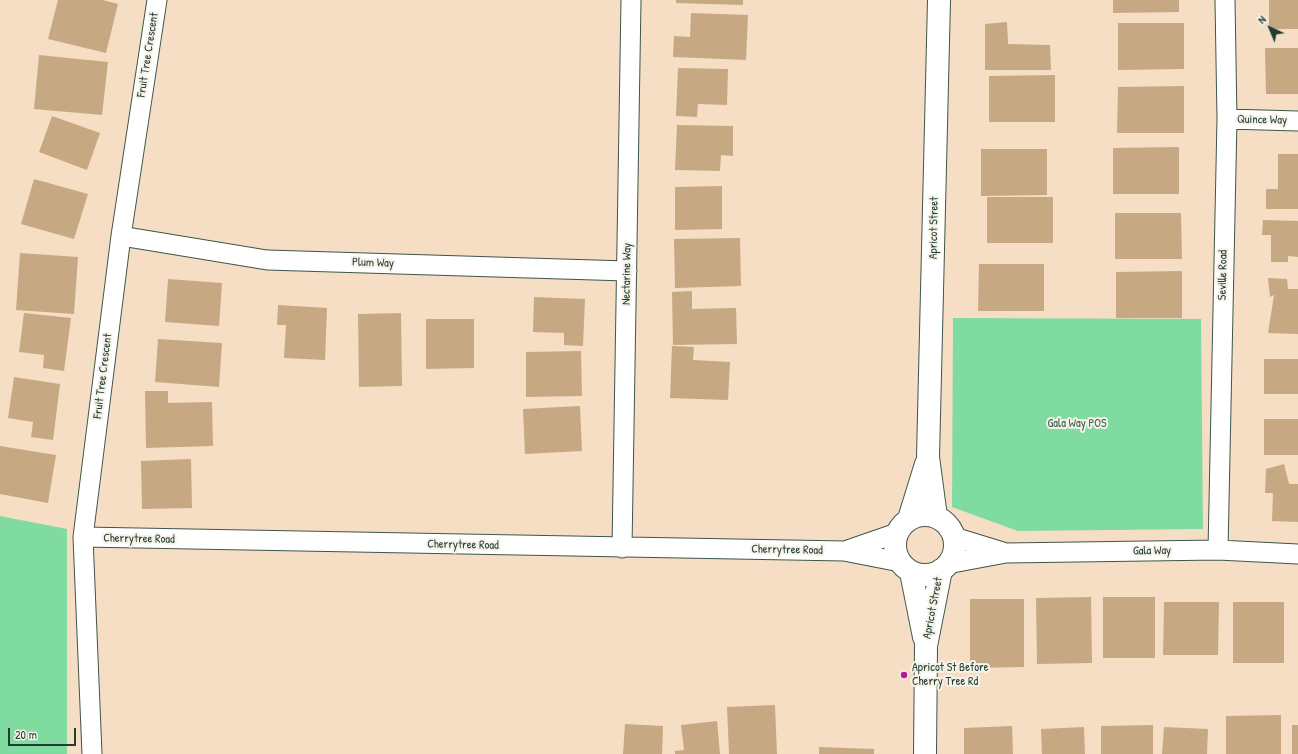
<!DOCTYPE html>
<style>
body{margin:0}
#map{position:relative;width:1298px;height:754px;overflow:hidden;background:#f5dec4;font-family:"Patrick Hand",sans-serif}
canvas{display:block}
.north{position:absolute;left:1250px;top:8px;width:40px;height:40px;-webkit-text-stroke:3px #f7f3e8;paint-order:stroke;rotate:316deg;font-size:11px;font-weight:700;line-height:16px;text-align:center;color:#1f3d34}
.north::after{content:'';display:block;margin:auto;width:14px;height:18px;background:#1f3d34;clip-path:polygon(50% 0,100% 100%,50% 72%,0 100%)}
.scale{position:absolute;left:8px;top:728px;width:68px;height:18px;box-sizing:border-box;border:2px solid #1f3d34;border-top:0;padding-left:5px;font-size:12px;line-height:14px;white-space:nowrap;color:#1f3d34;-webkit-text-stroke:3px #f7f3e8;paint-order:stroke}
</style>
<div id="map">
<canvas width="1298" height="754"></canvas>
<div class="north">N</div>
<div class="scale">20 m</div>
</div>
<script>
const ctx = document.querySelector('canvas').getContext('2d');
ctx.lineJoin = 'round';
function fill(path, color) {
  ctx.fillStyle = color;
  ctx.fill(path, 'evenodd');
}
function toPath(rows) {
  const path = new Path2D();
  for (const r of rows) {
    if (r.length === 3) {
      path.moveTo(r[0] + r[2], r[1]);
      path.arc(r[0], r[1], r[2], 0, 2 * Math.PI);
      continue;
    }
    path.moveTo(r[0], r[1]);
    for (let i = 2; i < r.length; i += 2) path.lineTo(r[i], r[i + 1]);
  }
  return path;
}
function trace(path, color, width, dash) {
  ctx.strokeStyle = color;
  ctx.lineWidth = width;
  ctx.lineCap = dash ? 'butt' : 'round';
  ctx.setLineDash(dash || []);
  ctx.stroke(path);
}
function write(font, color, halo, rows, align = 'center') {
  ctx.font = font + ' "Patrick Hand",sans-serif';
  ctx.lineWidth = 4;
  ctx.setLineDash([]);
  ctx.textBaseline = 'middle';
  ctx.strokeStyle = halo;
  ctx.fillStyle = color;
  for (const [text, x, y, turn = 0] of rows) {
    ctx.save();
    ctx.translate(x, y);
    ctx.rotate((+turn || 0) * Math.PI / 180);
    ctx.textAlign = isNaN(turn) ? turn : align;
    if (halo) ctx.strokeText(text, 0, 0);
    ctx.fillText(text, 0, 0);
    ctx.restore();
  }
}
const green = toPath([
 [953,318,1201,319,1203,529,1018,531,952,507],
 [0,516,67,529,67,754,0,754]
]);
const building = toPath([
 [58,0,103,0,118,4,106,53,48,39],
 [676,0,743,0,743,5,676,3],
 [1113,0,1179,0,1179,12,1113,13],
 [1269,0,1298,0,1298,29,1269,29],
 [691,13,748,15,746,60,673,57,674,36,690,37],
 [1007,22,1008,44,1050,45,1051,70,985,70,985,24],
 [1118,23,1184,23,1184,69,1118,70],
 [1265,48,1298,48,1298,94,1266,94],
 [39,55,108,62,102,115,34,109],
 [678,68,728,69,727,105,698,104,697,117,676,116],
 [1055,75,1055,122,989,122,989,76],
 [1184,86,1184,133,1117,133,1118,87],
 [52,116,100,133,87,170,39,152],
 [677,125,733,126,733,156,721,155,720,171,675,170],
 [1179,147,1179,194,1113,194,1113,148],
 [981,149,1047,149,1047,195,981,196],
 [1278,154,1298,154,1298,209,1266,209,1266,189,1278,189],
 [34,179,88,194,74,239,21,224],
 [722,186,722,229,675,230,675,187],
 [987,197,1053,197,1053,243,987,243],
 [1115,213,1181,213,1182,259,1115,259],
 [1263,220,1298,221,1298,257,1288,256,1288,262,1271,262,1271,235,1262,235],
 [740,238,741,286,675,288,674,239],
 [20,253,78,257,74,314,16,310],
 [979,264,1044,264,1044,311,978,311],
 [1182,271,1182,318,1116,318,1116,272],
 [1268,278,1287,279,1288,289,1298,289,1298,334,1268,333,1274,295,1270,297],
 [168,279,222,283,219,326,165,322],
 [692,291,692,309,736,308,737,344,673,345,672,292],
 [534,297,585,299,583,346,564,345,564,333,533,332],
 [278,305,327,308,325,360,284,358,286,325,277,325],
 [24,313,71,318,64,371,43,368,44,355,19,352],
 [401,313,402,386,359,387,358,314],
 [426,319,474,319,474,368,426,369],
 [158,339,222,343,219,387,155,382],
 [672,346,694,347,693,360,730,362,728,400,670,398],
 [581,351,582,396,526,397,526,352],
 [1264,359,1298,359,1298,394,1264,394],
 [14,377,60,384,53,440,31,437,33,422,8,418],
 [145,391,168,391,168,403,212,402,213,446,146,448],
 [580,406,582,451,525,454,523,409],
 [1264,419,1298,419,1298,455,1264,455],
 [0,446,56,455,48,503,0,494],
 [191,459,192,508,142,509,141,461],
 [1284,464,1289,484,1298,484,1298,522,1272,521,1273,493,1265,493,1266,469],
 [1091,597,1092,663,1037,664,1036,598],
 [1103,597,1155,597,1155,658,1103,658],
 [970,599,1024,599,1024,667,970,668],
 [1164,602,1219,602,1218,655,1163,655],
 [1233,602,1284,602,1284,663,1233,663],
 [775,705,777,754,729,754,727,707],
 [1281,715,1281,754,1226,754,1226,716],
 [717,721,720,754,675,754,675,751,684,750,681,725],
 [625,724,663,726,662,754,623,754],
 [1153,725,1153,754,1101,754,1101,726],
 [1292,725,1298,725,1298,754,1292,754],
 [1012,726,1013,754,964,754,964,728],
 [1084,727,1085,754,1042,754,1041,729],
 [1164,727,1208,729,1207,754,1162,754],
 [819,747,874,749,874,754,819,754]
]);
const street = toPath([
 [1227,119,1298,121],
 [121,236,267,260,627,271],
 [83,537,844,551,900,562],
 [954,537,1003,552],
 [622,548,631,0],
 [1218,550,1227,119,1225,0],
 [845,551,897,533],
 [947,564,1006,553,1218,550,1298,554],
 [92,754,83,537,121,236,157,0]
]);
const secondary = toPath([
 [925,545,30],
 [936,517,928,457,939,0],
 [909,519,926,464],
 [911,572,924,637],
 [925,754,926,646,941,570]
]);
const markers = [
 [904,675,4,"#b5179e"]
];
const streetNames = [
 ["Fruit Tree Crescent",148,55,-81],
 ["Quince Way",1262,120,1],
 ["Apricot Street",934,228,-89],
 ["Plum Way",373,263,2],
 ["Nectarine Way",627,274,-89],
 ["Seville Road",1223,275,-89],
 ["Fruit Tree Crescent",103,376,-83],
 ["Cherrytree Road",139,539,1],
 ["Cherrytree Road",463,545,1],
 ["Cherrytree Road",787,550,1],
 ["Gala Way",1152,551,-1],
 ["Apricot Street",933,608,-79]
];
const parkNames = [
 ["Gala Way POS",1077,424]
];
const poiNames = [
 ["Apricot St Before",912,668],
 ["Cherry Tree Rd",912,682]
];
fill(green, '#80dba1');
fill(building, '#c6a982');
trace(street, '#3f554a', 21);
trace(secondary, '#3f554a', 24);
trace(street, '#fff', 19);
trace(secondary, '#fff', 22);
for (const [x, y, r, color] of markers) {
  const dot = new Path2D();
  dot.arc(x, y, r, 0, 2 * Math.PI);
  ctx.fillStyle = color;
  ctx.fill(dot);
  trace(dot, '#f7f3e8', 1.5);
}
write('12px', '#1f3d34', '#f7f3e8', streetNames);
write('12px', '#325d4a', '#f7f3e8', parkNames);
write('12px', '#1f3d34', '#f7f3e8', poiNames, 'left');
</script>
